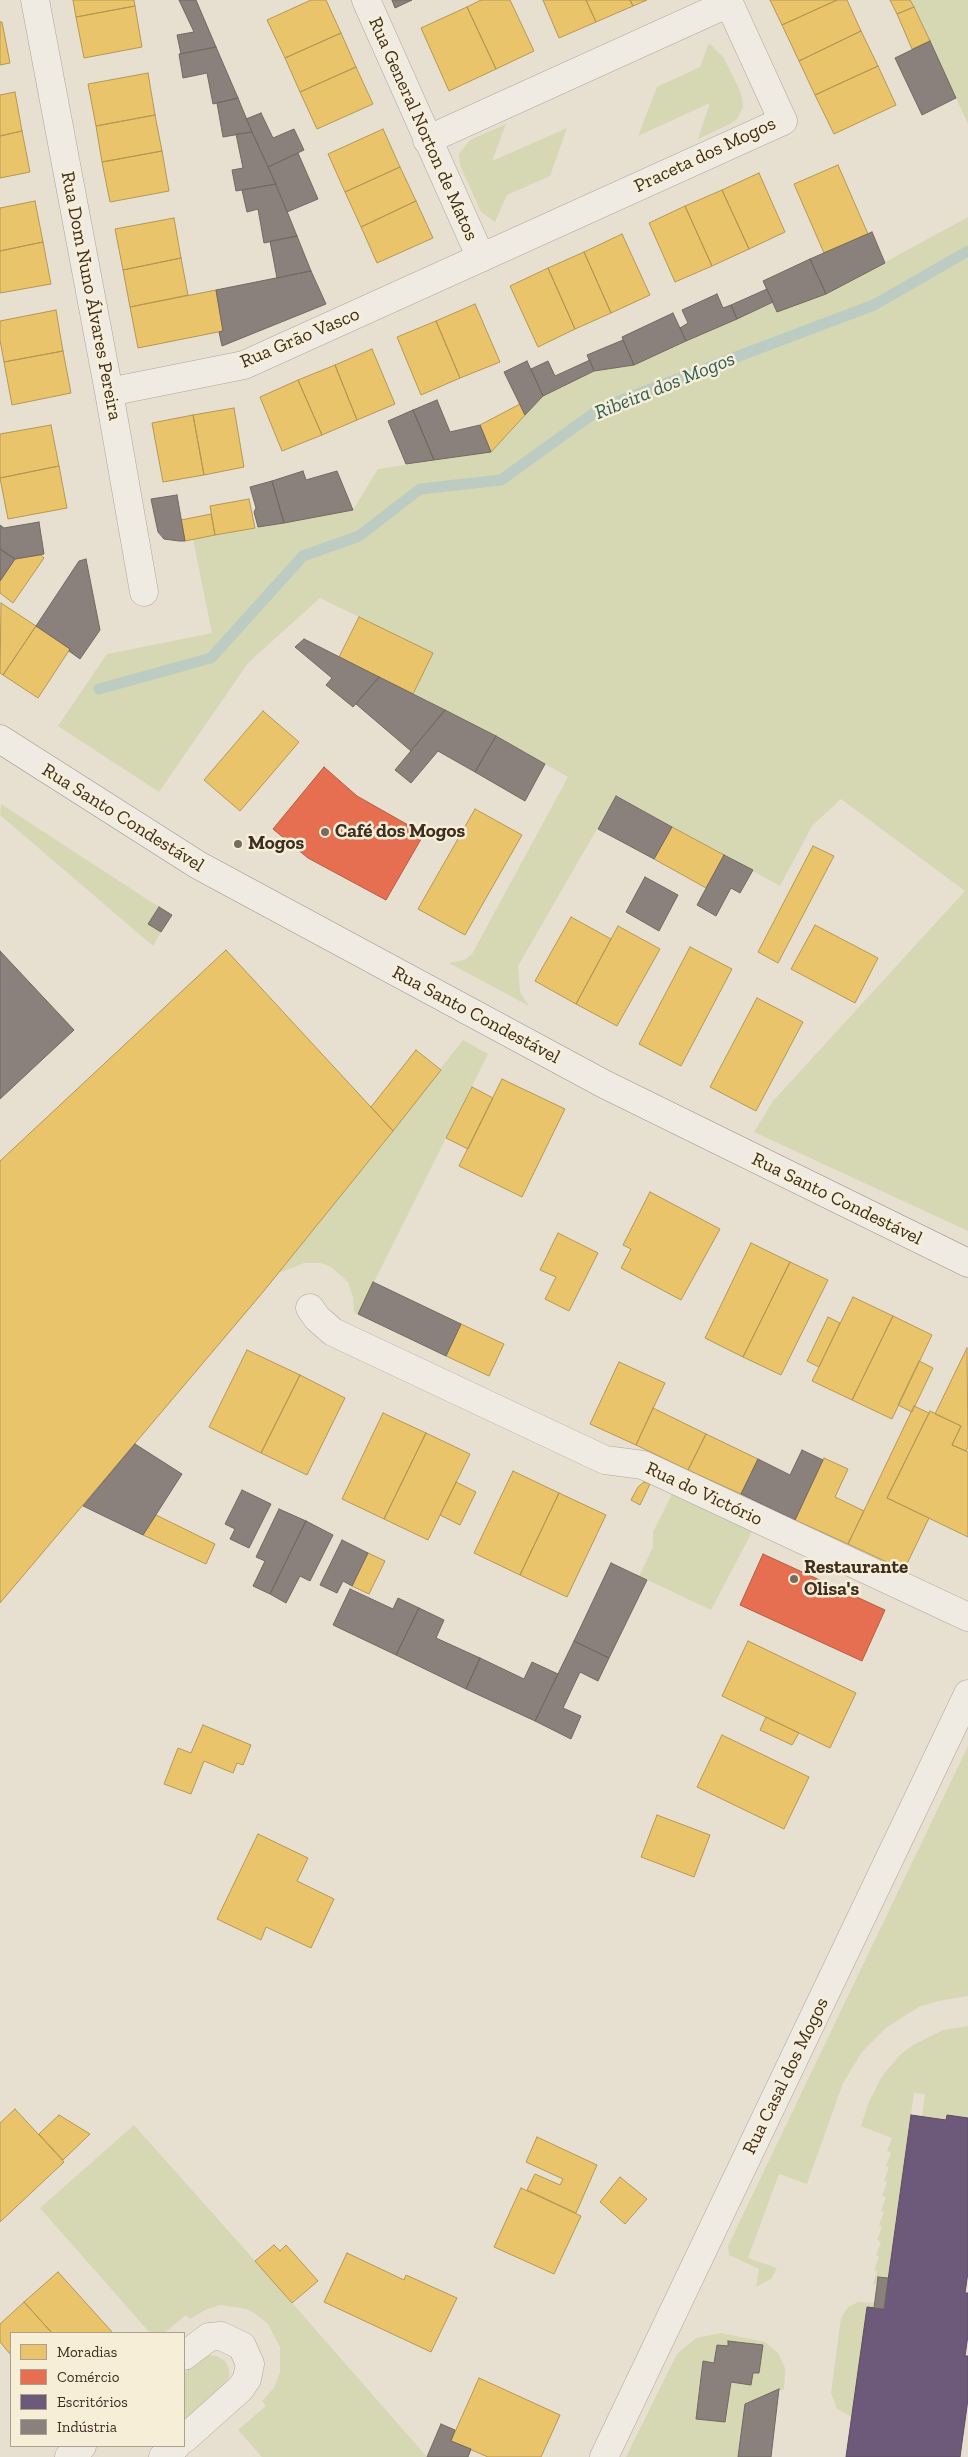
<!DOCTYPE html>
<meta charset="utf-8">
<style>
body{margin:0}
#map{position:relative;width:968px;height:2457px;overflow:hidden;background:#e7e0d1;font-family:"Zilla Slab",serif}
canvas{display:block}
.legend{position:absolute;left:10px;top:2332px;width:175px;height:115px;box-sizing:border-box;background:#f7eed8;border:1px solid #ada18e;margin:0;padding:6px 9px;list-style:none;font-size:15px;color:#3d2e20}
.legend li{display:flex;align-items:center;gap:10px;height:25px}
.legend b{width:25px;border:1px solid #ada18e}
</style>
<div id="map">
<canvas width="968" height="2457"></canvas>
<ul class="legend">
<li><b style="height:14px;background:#e9c46a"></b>Moradias</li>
<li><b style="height:14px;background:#e76f51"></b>Comércio</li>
<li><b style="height:14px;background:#6d597a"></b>Escritórios</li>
<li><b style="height:14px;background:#8a817c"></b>Indústria</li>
</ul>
</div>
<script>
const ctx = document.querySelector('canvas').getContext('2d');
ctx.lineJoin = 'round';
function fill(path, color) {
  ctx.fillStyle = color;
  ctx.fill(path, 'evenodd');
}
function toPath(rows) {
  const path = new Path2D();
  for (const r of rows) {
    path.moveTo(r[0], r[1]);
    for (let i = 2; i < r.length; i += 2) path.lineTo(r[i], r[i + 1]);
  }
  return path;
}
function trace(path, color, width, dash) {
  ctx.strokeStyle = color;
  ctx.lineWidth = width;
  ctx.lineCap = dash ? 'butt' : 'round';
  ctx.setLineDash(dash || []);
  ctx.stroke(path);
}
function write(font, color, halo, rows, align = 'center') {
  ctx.font = font + ' "Zilla Slab",serif';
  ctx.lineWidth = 5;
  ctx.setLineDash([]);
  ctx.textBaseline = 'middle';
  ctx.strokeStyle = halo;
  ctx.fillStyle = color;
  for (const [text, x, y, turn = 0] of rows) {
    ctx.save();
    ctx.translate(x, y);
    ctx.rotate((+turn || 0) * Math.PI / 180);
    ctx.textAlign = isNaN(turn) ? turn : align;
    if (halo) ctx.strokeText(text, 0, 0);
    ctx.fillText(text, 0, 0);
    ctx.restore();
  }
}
const green = toPath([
 [910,0,968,0,968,124,914,7],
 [709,43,724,58,741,93,743,107,737,119,730,124,698,139,710,103,638,136,657,87,700,67],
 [506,124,492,161,567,128,550,176,507,195,495,222,481,212,460,165,459,154,470,140],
 [968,217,968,1231,754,1132,773,1101,965,891,841,799,812,826,780,886,616,796,518,966,520,992,529,1006,449,963,464,960,472,954,568,777,496,736,413,694,433,653,320,598,248,663,159,792,58,726,107,654,212,633,193,539,353,510,378,469,491,452,543,396,594,371,634,365,773,302,777,311,832,291],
 [1,804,159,907,148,923,161,932,153,946,0,815],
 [463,1040,488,1054,358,1314,354,1313,353,1297,348,1282,331,1267,321,1263,304,1263,279,1273],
 [672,1494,752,1532,711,1610,639,1576,653,1547,653,1532],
 [968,1746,968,1996,938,2001,919,2007,886,2028,862,2052,843,2083,807,2184,779,2174,748,2258,777,2268,771,2279,756,2287,759,2269,729,2255,728,2246],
 [968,2026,968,2118,947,2115,946,2120,922,2116,925,2094,914,2093,888,2278,879,2277,877,2284,873,2284,877,2271,874,2270,879,2257,876,2255,881,2242,877,2240,882,2227,879,2225,884,2212,881,2211,886,2197,882,2196,887,2182,884,2181,889,2167,886,2166,891,2153,887,2151,892,2138,861,2126,869,2102,882,2076,901,2054,913,2045,943,2030],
 [134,2125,273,2281,427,2457,262,2457,238,2430,266,2406,262,2401,274,2388,280,2372,280,2347,268,2324,254,2313,247,2309,221,2305,207,2309,190,2319,186,2315,164,2333,150,2333,40,2208],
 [858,2302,874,2303,874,2308,867,2307,852,2417,837,2409,831,2393,841,2318,848,2307],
 [721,2333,765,2342,778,2353,785,2368,784,2389,777,2392,740,2457,626,2457,677,2354,696,2338],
 [729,2341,763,2346,753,2373,751,2385,731,2382,725,2422,696,2419,703,2361,714,2363,717,2345,728,2346],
 [208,2355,217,2356,225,2361,229,2369,229,2378,223,2385,184,2420,184,2373]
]);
const homes = toPath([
 [73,0,134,0,135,6,76,17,73,0],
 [311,0,326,0,341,33,285,58,267,20,311,0],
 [481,0,510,0,534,51,496,69,467,7,481,0],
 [543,0,586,0,596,22,559,38,543,0],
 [586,0,630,0,633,6,596,22,586,0],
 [630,0,647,0,633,6,630,0],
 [770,0,837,0,782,25,770,0],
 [837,0,847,0,861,31,799,61,782,25,837,0],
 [890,0,910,0,914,7,897,14,890,0],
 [135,6,142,47,84,58,76,17,135,6],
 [467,7,496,69,449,91,421,28,467,7],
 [914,7,930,41,912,49,897,14,914,7],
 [0,22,2,22,10,63,0,65,0,22],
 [861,31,878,66,815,95,799,61,861,31],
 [341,33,356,67,300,92,285,58,341,33],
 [878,66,896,105,834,134,815,95,878,66],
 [356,67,373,104,317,129,300,92,356,67],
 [148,73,155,115,96,126,88,84,148,73],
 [15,92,22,131,0,136,0,95,15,92],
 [155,115,162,151,102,162,96,126,155,115],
 [383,129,400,167,345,192,328,154,383,129],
 [22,131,30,172,0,178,0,136,22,131],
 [162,151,169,191,110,202,102,162,162,151],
 [838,165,868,234,824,253,794,184,838,165],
 [400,167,416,201,361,227,345,192,400,167],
 [759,173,785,232,749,249,722,190,759,173],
 [722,190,749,249,712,266,685,206,722,190],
 [35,201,43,242,0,251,0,208,35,201],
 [416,201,433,238,377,263,361,227,416,201],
 [685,206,712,266,675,282,649,223,685,206],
 [174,218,181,258,123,270,115,229,174,218],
 [622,234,650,295,611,313,584,252,622,234],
 [43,242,51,284,0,293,0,251,43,242],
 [584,252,611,313,575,329,548,268,584,252],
 [181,258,188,295,130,307,123,270,181,258],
 [548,268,575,329,538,347,510,286,548,268],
 [216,290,223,331,138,348,130,307,216,290],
 [475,304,500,362,460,378,436,321,475,304],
 [56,310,63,351,4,362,0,340,0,321,56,310],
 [436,321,460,378,421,395,397,337,436,321],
 [372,349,395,404,357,420,335,365,372,349],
 [63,351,71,393,12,405,4,362,63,351],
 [335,365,357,420,322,435,298,380,335,365],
 [298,380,322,435,282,451,260,397,298,380],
 [520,404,525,415,491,452,480,425,520,404],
 [234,408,244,467,204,475,193,415,234,408],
 [193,415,204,475,163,482,152,423,193,415],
 [51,425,59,466,0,478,0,434,51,425],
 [59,466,67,508,8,519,0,478,59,466],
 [249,499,255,528,215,535,210,506,249,499],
 [211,514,215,535,185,541,181,520,211,514],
 [41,555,44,558,13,603,0,593,0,581,15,559,41,555],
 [1,603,36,626,3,675,0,673,1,603],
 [359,617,433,653,413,694,339,657,359,617],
 [36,626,70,649,38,698,3,675,36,626],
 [263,711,299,742,240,811,204,780,263,711],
 [475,809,522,835,465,935,418,909,475,809],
 [672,827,724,855,706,888,654,859,672,827],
 [813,846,834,856,778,963,758,952,813,846],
 [571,917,611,939,576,1004,535,981,571,917],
 [815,925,878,958,855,1003,791,969,815,925],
 [618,926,660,949,617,1026,576,1004,618,926],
 [690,947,732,969,681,1066,639,1044,690,947],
 [226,950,393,1131,263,1292,0,1603,0,1161,226,950],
 [757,998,803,1022,756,1111,710,1087,757,998],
 [416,1050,441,1070,393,1131,371,1107,416,1050],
 [502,1079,565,1109,522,1197,459,1166,502,1079],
 [472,1087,493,1098,468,1149,446,1138,472,1087],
 [650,1192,720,1229,681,1300,621,1268,631,1249,623,1245,650,1192],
 [558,1233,598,1253,569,1311,545,1299,556,1277,540,1270,558,1233],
 [751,1243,790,1262,743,1357,705,1338,751,1243],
 [790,1262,828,1280,781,1375,743,1357,790,1262],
 [853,1297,893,1316,852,1400,812,1381,853,1297],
 [893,1316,932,1335,892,1419,852,1400,893,1316],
 [828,1317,840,1323,819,1367,807,1361,828,1317],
 [461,1324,504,1344,489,1376,446,1356,461,1324],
 [967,1348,968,1447,966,1451,952,1445,961,1426,935,1414,967,1348],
 [247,1350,300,1375,261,1453,209,1427,247,1350],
 [919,1361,933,1368,912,1412,898,1405,919,1361],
 [619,1362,665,1383,636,1445,590,1424,619,1362],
 [300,1375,345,1398,307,1475,261,1453,300,1375],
 [914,1406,929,1413,887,1498,929,1518,904,1570,848,1544,914,1406],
 [653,1408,706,1434,688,1470,636,1445,653,1408],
 [930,1411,961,1426,952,1445,968,1452,968,1537,887,1498,930,1411],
 [383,1413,426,1433,384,1519,342,1499,383,1413],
 [426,1433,470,1454,428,1540,384,1519,426,1433],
 [706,1434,758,1459,741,1494,688,1470,706,1434],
 [824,1458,848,1469,835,1497,864,1511,848,1544,795,1520,824,1458],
 [513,1471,559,1493,520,1575,474,1553,513,1471],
 [456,1482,476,1492,460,1525,440,1515,456,1482],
 [644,1482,650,1484,640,1505,631,1500,638,1487,644,1482],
 [559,1493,606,1515,567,1597,520,1575,559,1493],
 [156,1515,215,1544,206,1564,143,1535,156,1515],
 [368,1553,385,1561,369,1594,352,1586,368,1553],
 [748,1641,856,1693,830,1748,722,1696,748,1641],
 [766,1717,799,1733,792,1745,760,1730,766,1717],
 [203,1725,251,1745,243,1765,237,1763,233,1773,204,1761,191,1794,164,1784,178,1748,191,1753,203,1725],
 [722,1735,809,1777,784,1829,697,1787,722,1735],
 [657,1815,710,1835,694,1877,641,1857,657,1815],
 [258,1834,308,1858,297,1881,334,1899,311,1948,266,1927,261,1940,217,1919,258,1834],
 [15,2109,64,2162,0,2222,0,2123,15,2109],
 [59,2115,90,2134,63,2160,39,2134,59,2115],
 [537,2137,597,2165,576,2213,527,2190,535,2174,560,2185,563,2179,526,2162,537,2137],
 [620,2177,647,2199,625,2224,600,2202,620,2177],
 [521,2188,581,2216,554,2274,494,2247,521,2188],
 [274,2245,280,2251,286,2245,318,2281,292,2303,255,2261,274,2245],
 [347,2253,404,2280,406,2275,457,2298,431,2352,324,2302,347,2253],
 [58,2272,113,2333,52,2333,24,2302,58,2272],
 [24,2302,52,2333,11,2333,11,2355,0,2342,0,2324,24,2302],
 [479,2378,560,2415,541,2457,488,2457,451,2441,479,2378]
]);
const shops = toPath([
 [324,767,357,796,424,834,386,900,308,858,273,829,324,767],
 [763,1554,885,1610,862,1661,740,1605,763,1554]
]);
const offices = toPath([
 [911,2115,946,2120,947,2115,968,2118,968,2272,965,2293,968,2293,968,2335,965,2356,968,2356,968,2399,960,2457,846,2457,867,2307,884,2309,911,2115]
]);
const industry = toPath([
 [179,0,196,0,216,47,181,54,177,35,194,32,179,0],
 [392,0,412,0,395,8,392,0],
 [930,41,956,98,922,115,895,58,930,41],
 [216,47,238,98,213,104,207,73,183,78,179,54,216,47],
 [238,98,252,132,223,137,217,103,238,98],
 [261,113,273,138,294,129,304,150,268,167,246,119,261,113],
 [252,132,276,184,236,191,232,170,243,168,236,134,252,132],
 [298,153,318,199,287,212,268,167,298,153],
 [276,184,297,236,264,243,258,209,247,212,242,190,276,184],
 [872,232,885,263,826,294,810,259,872,232],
 [297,236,311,271,277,278,270,241,297,236],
 [810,259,826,294,777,312,763,281,810,259],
 [311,271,326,304,222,346,219,332,223,331,216,290,311,271],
 [767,289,773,302,737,319,731,305,767,289],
 [717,294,723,308,731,305,737,319,686,341,680,328,688,323,682,310,717,294],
 [673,313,686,341,634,365,622,337,673,313],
 [623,340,634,365,594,371,587,355,623,340],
 [590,360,594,371,543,396,531,369,548,361,555,376,590,360],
 [527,361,543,396,525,415,504,372,527,361],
 [437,400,450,432,480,425,491,452,434,460,413,410,437,400],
 [413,410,434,460,406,464,388,421,413,410],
 [303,471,306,480,337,471,353,510,284,523,272,481,303,471],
 [272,481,284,523,258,527,254,512,256,508,250,487,272,481],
 [177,495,185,541,179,541,164,539,158,532,151,499,177,495],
 [39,522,44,554,15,559,0,549,0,525,4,528,39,522],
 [0,549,15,559,0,581,0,549],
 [86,559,100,630,80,659,69,651,70,649,36,626,79,561,86,559],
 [304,639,379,677,353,707,326,685,332,678,295,647,304,639],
 [379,677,445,710,411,751,356,704,379,677],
 [445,710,496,736,475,772,438,751,411,783,395,770,445,710],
 [496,736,545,764,525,801,475,772,496,736],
 [616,796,672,827,654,859,598,829,616,796],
 [724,855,753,870,740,893,731,888,716,916,697,905,724,855],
 [645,877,678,895,659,931,626,912,645,877],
 [159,907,172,915,161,932,148,924,159,907],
 [0,951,74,1030,0,1099,0,951],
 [373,1282,461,1324,446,1356,358,1314,373,1282],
 [135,1444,182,1474,143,1535,83,1506,135,1444],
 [802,1450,823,1460,795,1520,741,1494,758,1459,790,1475,802,1450],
 [242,1490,271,1504,249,1548,230,1539,235,1529,225,1524,242,1490],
 [279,1509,306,1521,270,1594,253,1586,265,1561,256,1557,279,1509],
 [306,1521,333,1535,310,1581,300,1576,286,1603,270,1594,306,1521],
 [342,1540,368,1553,352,1586,343,1581,337,1593,320,1585,342,1540],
 [611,1563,647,1580,609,1658,574,1641,611,1563],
 [350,1589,393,1609,398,1598,419,1608,396,1655,333,1625,350,1589],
 [419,1608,444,1620,436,1638,480,1658,466,1689,396,1655,419,1608],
 [574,1641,609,1658,598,1681,580,1672,563,1708,581,1716,571,1739,535,1721,574,1641],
 [480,1658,524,1679,532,1662,558,1674,535,1721,466,1689,480,1658],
 [878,2277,888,2278,884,2309,874,2308,878,2277],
 [728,2341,763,2345,759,2373,753,2373,751,2385,731,2382,725,2422,696,2419,703,2361,714,2363,717,2345,728,2346,728,2341],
 [779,2389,771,2457,738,2457,745,2404,779,2389],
 [441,2424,455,2430,451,2441,471,2449,468,2457,427,2457,441,2424]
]);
const stream = toPath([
 [99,689,211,658,303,556,359,536,420,489,501,480,601,408,874,305,968,251]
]);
const street = toPath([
 [35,0,109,392,144,592],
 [366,0,481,258],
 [109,392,244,365,783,121,729,3,427,140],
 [310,1308,317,1318,333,1332,605,1460,643,1465,968,1617],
 [184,2356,209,2337,221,2336,242,2346,250,2364,247,2379,240,2389,184,2439],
 [69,2457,82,2446],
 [163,2457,176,2446],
 [604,2457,968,1694]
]);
const secondary = toPath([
 [0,739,198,865,604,1084,968,1263]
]);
const markers = [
 [325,832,5,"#786c5e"],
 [238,844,5,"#786c5e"],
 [794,1579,5,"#786c5e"]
];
const streetNames = [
 ["Rua General Norton de Matos",423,129,66],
 ["Praceta dos Mogos",705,155,-25],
 ["Rua Dom Nuno Álvares Pereira",91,296,79],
 ["Rua Grão Vasco",300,338,-23],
 ["Rua Santo Condestável",123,818,32],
 ["Rua Santo Condestável",476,1015,28],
 ["Rua Santo Condestável",837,1199,26],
 ["Rua do Victório",704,1494,25],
 ["Rua Casal dos Mogos",786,2076,-64]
];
const poiNames = [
 ["Café dos Mogos",335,832],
 ["Mogos",248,844],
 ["Restaurante",804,1568],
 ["Olisa's",804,1590]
];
const waterNames = [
 ["Ribeira dos Mogos",665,386,-22]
];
fill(green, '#d6d7b3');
fill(homes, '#e9c46a');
trace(homes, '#b59754', 1);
fill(shops, '#e76f51');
trace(shops, '#b45c42', 1);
fill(offices, '#6d597a');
trace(offices, '#5f4c5f', 1);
fill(industry, '#8a817c');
trace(industry, '#736860', 1);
trace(stream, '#bcccc2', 11);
trace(street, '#ada599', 29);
trace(secondary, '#9c958a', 29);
trace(street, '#efebe3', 28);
trace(secondary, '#efebe3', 28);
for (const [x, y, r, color] of markers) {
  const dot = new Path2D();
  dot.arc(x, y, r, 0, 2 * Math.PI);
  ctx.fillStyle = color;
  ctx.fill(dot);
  trace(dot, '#f7eed8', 2);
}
write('19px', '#3d2e20', '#f7eed8', streetNames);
write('bold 19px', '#3d2e20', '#f7eed8', poiNames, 'left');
write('italic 20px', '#2f5d5a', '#f7eed8', waterNames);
</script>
